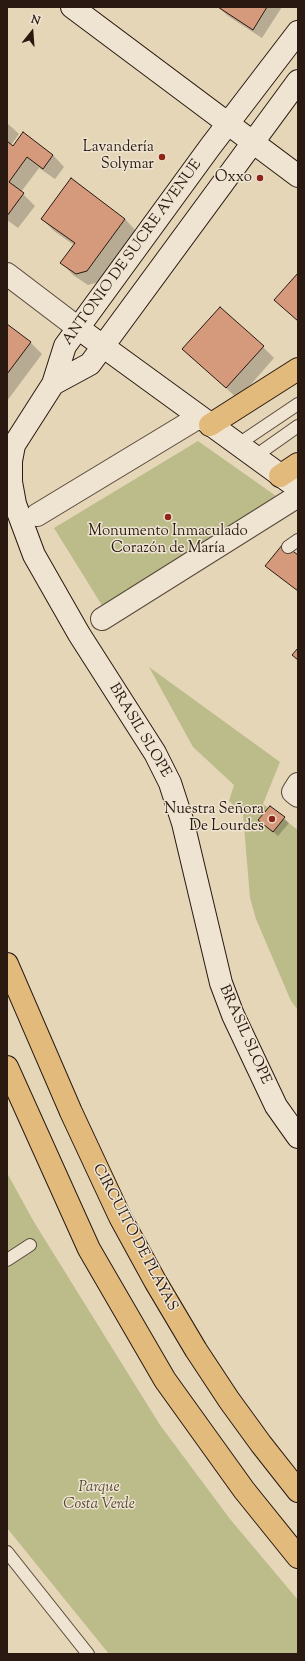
<!DOCTYPE html>
<meta charset="utf-8">
<style>
body{margin:0}
#map{position:relative;width:305px;height:1661px;overflow:hidden;background:#e5d6b8;font-family:"Sorts Mill Goudy",serif}
canvas{display:block}
.frame{position:absolute;inset:0;border:8px solid #291911;pointer-events:none}
.north{position:absolute;left:12px;top:12px;width:40px;height:40px;-webkit-text-stroke:3px #eee4d1;paint-order:stroke;rotate:17deg;font-size:11px;font-weight:700;line-height:16px;text-align:center;color:#291911}
.north::after{content:'';display:block;margin:auto;width:14px;height:18px;background:#291911;clip-path:polygon(50% 0,100% 100%,50% 72%,0 100%)}
</style>
<div id="map">
<canvas width="305" height="1661"></canvas>
<div class="frame"></div>
<div class="north">N</div>
</div>
<script>
const ctx = document.querySelector('canvas').getContext('2d');
ctx.lineJoin = 'round';
function fill(path, color) {
  ctx.fillStyle = color;
  ctx.fill(path, 'evenodd');
}
function toPath(rows) {
  const path = new Path2D();
  for (const r of rows) {
    path.moveTo(r[0], r[1]);
    for (let i = 2; i < r.length; i += 2) path.lineTo(r[i], r[i + 1]);
  }
  return path;
}
function trace(path, color, width, dash) {
  ctx.strokeStyle = color;
  ctx.lineWidth = width;
  ctx.lineCap = dash ? 'butt' : 'round';
  ctx.setLineDash(dash || []);
  ctx.stroke(path);
}
function write(font, color, halo, rows, align = 'center') {
  ctx.font = font + ' "Sorts Mill Goudy",serif';
  ctx.lineWidth = 3;
  ctx.setLineDash([]);
  ctx.textBaseline = 'middle';
  ctx.strokeStyle = halo;
  ctx.fillStyle = color;
  for (const [text, x, y, turn = 0] of rows) {
    ctx.save();
    ctx.translate(x, y);
    ctx.rotate((+turn || 0) * Math.PI / 180);
    ctx.textAlign = isNaN(turn) ? turn : align;
    if (halo) ctx.strokeText(text, 0, 0);
    ctx.fillText(text, 0, 0);
    ctx.restore();
  }
}
const green = toPath([
 [198,441,276,496,103,607,54,528],
 [149,667,280,762,263,804,298,830,298,1010,291,1001,256,919,250,898,243,814,229,801,234,785,193,747],
 [7,1173,34,1222,160,1425,230,1519,298,1600,298,1654,109,1654,7,1528]
]);
const shadow = toPath([
 [218,7,282,7,262,38,228,16],
 [7,123,19,134,11,145,14,147,53,155,64,167,55,179,39,168,21,192,35,206,18,228,7,220],
 [42,219,125,219,136,231,99,282,88,285,73,275,62,263,74,245,54,231],
 [7,325,30,342,42,354,7,401],
 [263,347,274,358,238,399,195,360],
 [298,557,298,591,266,566],
 [284,818,289,823,278,836,265,825]
]);
const building = toPath([
 [218,7,267,7,253,30,218,7],
 [23,132,53,155,43,169,27,157,9,182,24,193,7,216,7,141,13,146,23,132],
 [71,178,125,219,87,271,76,274,60,263,75,243,41,219,71,178],
 [298,273,298,321,274,300,298,273],
 [220,307,264,346,226,388,182,349,220,307],
 [7,324,31,342,7,374,7,324],
 [283,544,298,555,298,591,265,566,283,544],
 [298,648,298,660,292,655,298,648],
 [270,806,285,817,273,832,258,820,270,806]
]);
const lane = toPath([
 [237,445,298,404],
 [254,457,298,426],
 [288,547,298,540],
 [7,1260,30,1245],
 [7,1552,88,1654]
]);
const street = toPath([
 [7,274,78,328],
 [37,515,199,417],
 [102,619,298,496],
 [298,784,293,792,298,796]
]);
const secondary = toPath([
 [72,7,298,176],
 [298,32,210,147,65,346,53,384,14,445,11,461,11,482,15,504,34,555,79,634,155,753,170,783,183,823,221,983,233,1015,276,1106,298,1137],
 [78,328,298,488],
 [53,384,90,364,298,81]
]);
const primary = toPath([
 [210,425,298,369],
 [280,476,298,464]
]);
const highway = toPath([
 [7,964,71,1112,120,1217,155,1281,196,1350,229,1400,261,1444,298,1491],
 [7,1067,89,1249,165,1380,244,1490,298,1557]
]);
const markers = [
 [162,157,4,"#8f2418"],
 [260,178,4,"#8f2418"],
 [168,517,4,"#8f2418"],
 [272,819,4,"#8f2418"]
];
const poiNames = [
 ["Lavandería",154,148],
 ["Solymar",154,165],
 ["Oxxo",252,178],
 ["Monumento Inmaculado",168,532,"center"],
 ["Corazón de María",168,549,"center"],
 ["Nuestra Señora",264,810],
 ["De Lourdes",264,827]
];
const streetNames = [
 ["ANTONIO DE SUCRE AVENUE",133,253,-54],
 ["BRASIL SLOPE",139,731,59],
 ["BRASIL SLOPE",244,1035,66],
 ["CIRCUITO DE PLAYAS",134,1238,62]
];
const parkNames = [
 ["Parque",99,1488],
 ["Costa Verde",99,1505]
];
fill(green, '#bbbc8a');
fill(shadow, '#0003');
fill(building, '#d59a7c');
trace(building, '#291911', 1);
trace(lane, '#58483b', 14);
trace(street, '#58483b', 24);
trace(secondary, '#291911', 24);
trace(primary, '#291911', 24);
trace(highway, '#291911', 24);
trace(lane, '#eee4d1', 12);
trace(street, '#eee4d1', 22);
trace(secondary, '#eee4d1', 22);
trace(primary, '#e2bb7c', 22);
trace(highway, '#e2bb7c', 22);
for (const [x, y, r, color] of markers) {
  const dot = new Path2D();
  dot.arc(x, y, r, 0, 2 * Math.PI);
  ctx.fillStyle = color;
  ctx.fill(dot);
  trace(dot, '#eee4d1', 1.5);
}
write('15px', '#291911', '#eee4d1', poiNames, 'right');
write('15px', '#291911', '#eee4d1', streetNames);
write('italic 15px', '#554a35', '#eee4d1', parkNames);
</script>
